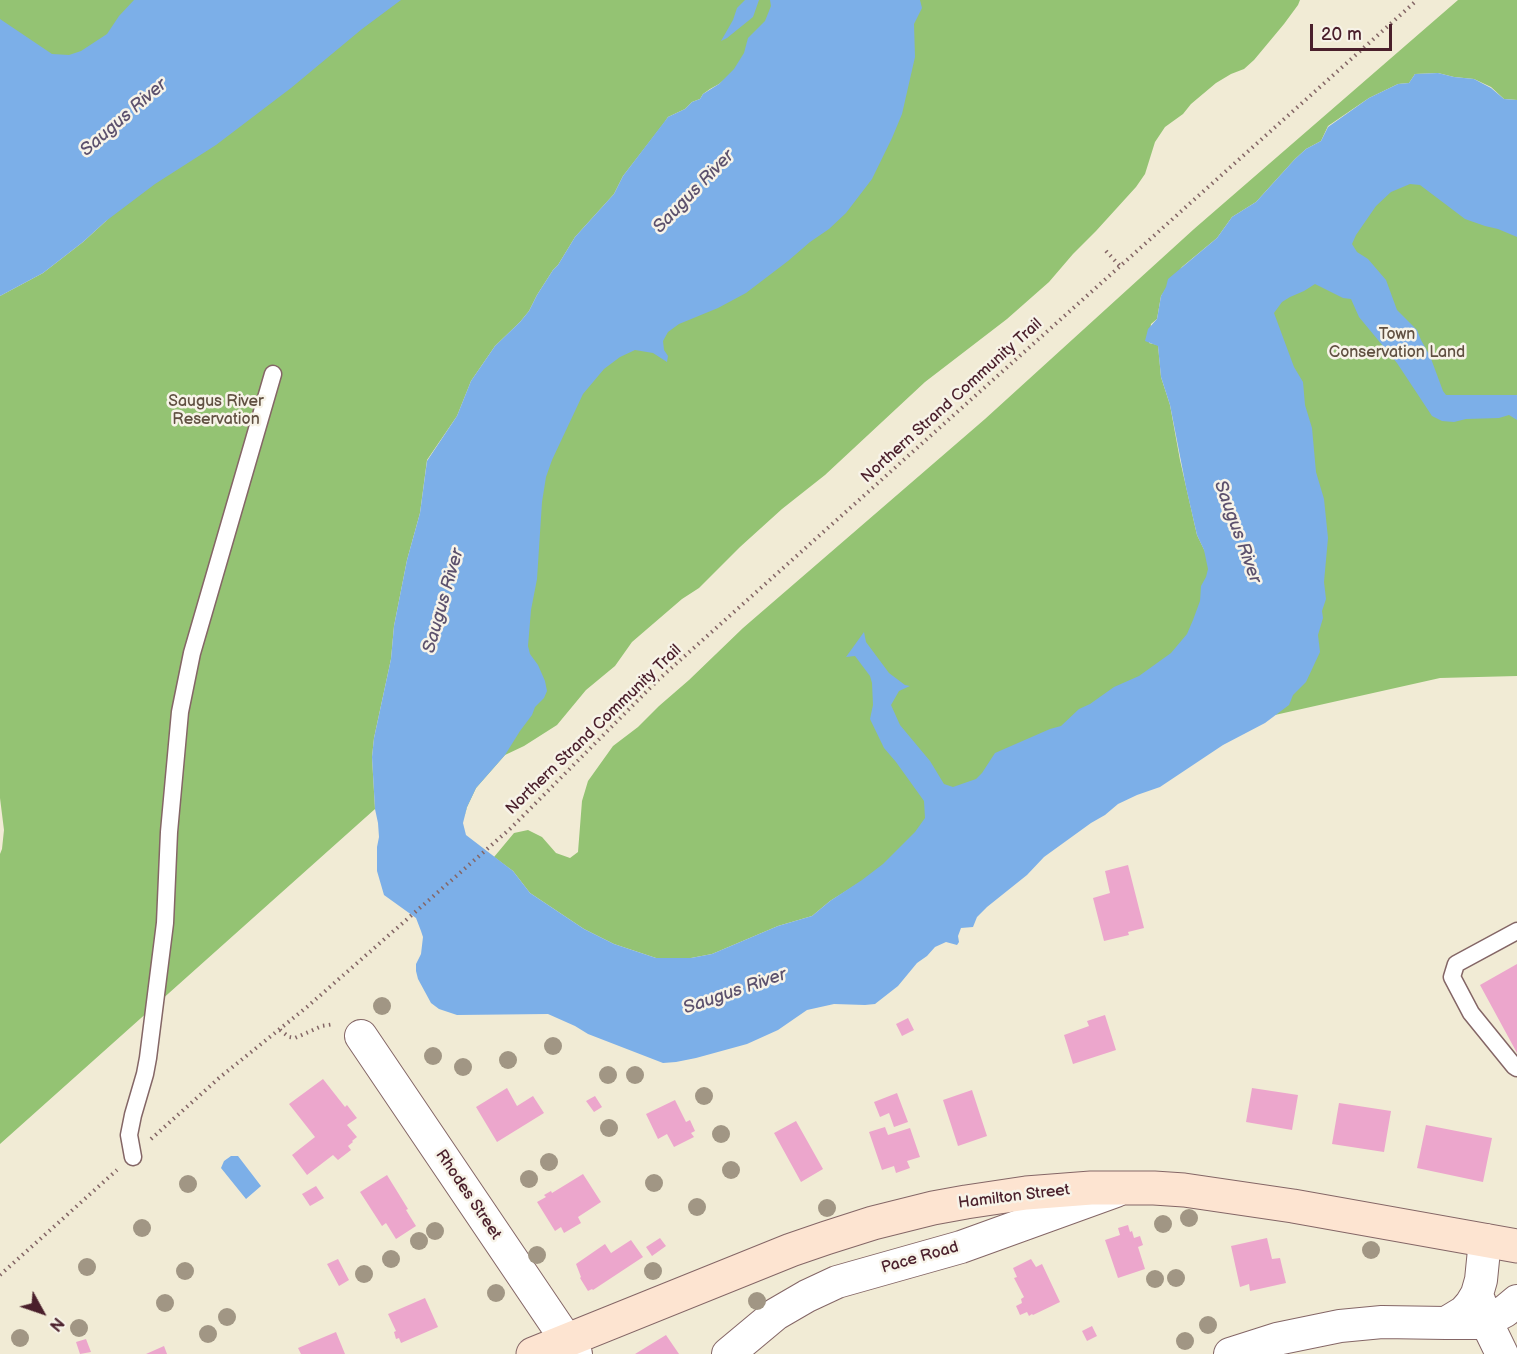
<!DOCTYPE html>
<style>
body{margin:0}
#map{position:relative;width:1517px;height:1354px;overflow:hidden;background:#f1ebd5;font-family:"Balsamiq Sans",sans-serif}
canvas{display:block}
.north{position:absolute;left:12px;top:1282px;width:60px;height:60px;-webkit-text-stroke:4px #f7f3e8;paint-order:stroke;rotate:130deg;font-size:16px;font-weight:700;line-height:24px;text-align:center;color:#4a1f2b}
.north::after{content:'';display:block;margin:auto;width:21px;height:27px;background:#4a1f2b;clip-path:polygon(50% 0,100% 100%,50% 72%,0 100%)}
.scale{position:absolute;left:1310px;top:24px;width:82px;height:27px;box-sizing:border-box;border:3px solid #4a1f2b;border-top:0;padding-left:8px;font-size:18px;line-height:21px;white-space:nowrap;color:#4a1f2b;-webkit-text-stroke:4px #f7f3e8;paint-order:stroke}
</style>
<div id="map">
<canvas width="1517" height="1354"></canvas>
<div class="north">N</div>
<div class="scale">20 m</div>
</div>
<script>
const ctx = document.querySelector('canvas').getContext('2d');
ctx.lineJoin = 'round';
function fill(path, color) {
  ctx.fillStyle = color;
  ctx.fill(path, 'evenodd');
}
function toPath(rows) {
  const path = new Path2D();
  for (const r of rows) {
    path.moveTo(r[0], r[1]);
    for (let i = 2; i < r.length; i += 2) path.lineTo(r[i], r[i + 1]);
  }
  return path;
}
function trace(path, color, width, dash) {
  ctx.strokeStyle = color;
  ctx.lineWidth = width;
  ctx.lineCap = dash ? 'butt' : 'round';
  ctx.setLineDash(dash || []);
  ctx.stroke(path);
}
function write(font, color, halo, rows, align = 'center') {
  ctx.font = font + ' "Balsamiq Sans",sans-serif';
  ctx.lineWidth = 5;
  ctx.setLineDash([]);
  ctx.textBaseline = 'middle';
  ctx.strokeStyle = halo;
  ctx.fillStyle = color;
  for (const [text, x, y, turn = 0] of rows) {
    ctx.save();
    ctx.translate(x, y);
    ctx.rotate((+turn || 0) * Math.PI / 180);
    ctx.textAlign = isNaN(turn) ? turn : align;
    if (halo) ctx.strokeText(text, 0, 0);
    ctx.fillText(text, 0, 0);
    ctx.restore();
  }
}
const green = toPath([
 [0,0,170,0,0,111],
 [286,0,798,0,779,34,719,84,710,89,703,94,700,99,692,102,685,109,668,117,664,123,623,176,614,194,575,237,558,265,553,270,537,295,529,311,520,322,495,346,471,381,457,416,427,460,420,513,407,560,394,626,391,659,374,738,372,757,375,809,0,1144,0,854,2,849,4,830,0,798,0,296,43,273,83,242,106,221],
 [901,0,1300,0,1298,5,1284,24,1254,60,1244,69,1231,74,1216,83,1191,104,1183,114,1165,127,1155,142,1145,174,1136,187,1096,231,1073,254,1049,282,1007,319,925,382,825,475,782,509,740,547,699,588,682,599,632,642,615,666,586,690,557,725,524,746,505,755,476,788,467,807,464,818,557,422],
 [1458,0,1517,0,1517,100,1504,99,1491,87,1474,79,1454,77,1438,73,1415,74,1409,83,1398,84,1369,98,1328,126,1321,141,1306,149,1295,159,1256,202,1232,217,1217,238,1182,267,1161,296,1157,319,1151,324,1149,343,1158,345,1161,377,1170,405,1180,460,1197,535,1214,570,1218,644,949,827,830,901,812,916,778,926,712,954,691,958,656,958,614,944,584,929,530,893,513,871,494,857,514,833,528,830,542,837,556,853,570,858,578,852,582,801,588,781,613,746,638,727,659,706,689,680,743,628,985,419,1194,229],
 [1402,173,1517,233,1517,676,1440,678,1257,719,1248,332]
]);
const water = toPath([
 [134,0,401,0,362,29,291,88,216,145,155,184,106,221,83,242,43,273,0,296,0,19,52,54,69,55,81,51,107,34,119,16],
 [745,0,759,0,753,17,727,38,721,41,733,20,737,8],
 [770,0,920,0,922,8,914,24,915,57,902,114,892,138,872,179,846,213,829,229,810,242,788,261,746,293,718,308,679,324,668,332,663,341,664,350,668,356,667,362,653,353,635,350,620,357,604,369,583,394,552,460,546,477,542,502,537,579,531,610,528,646,530,654,538,665,545,681,547,691,544,698,535,707,532,715,520,731,505,755,476,788,467,807,463,823,466,835,513,871,530,893,584,929,614,944,656,958,691,958,712,954,778,926,812,916,830,901,862,880,883,864,915,832,925,818,924,801,896,762,884,748,870,719,873,705,872,683,870,676,855,656,846,657,864,632,866,642,889,673,905,685,910,686,899,691,891,705,900,725,930,761,944,784,953,787,976,779,982,773,995,753,1050,729,1061,726,1079,709,1090,704,1114,687,1139,676,1171,653,1187,634,1193,620,1200,601,1201,586,1206,577,1208,569,1204,550,1197,535,1186,487,1170,405,1161,377,1158,346,1145,341,1148,329,1157,319,1161,296,1166,287,1168,279,1217,238,1232,217,1256,202,1295,159,1306,149,1321,141,1328,127,1369,98,1398,84,1409,83,1415,74,1438,73,1454,77,1474,79,1491,88,1504,99,1517,100,1517,237,1498,229,1485,226,1465,219,1420,185,1410,184,1391,192,1376,206,1356,235,1352,244,1357,252,1368,259,1386,280,1397,310,1417,330,1421,340,1430,356,1443,391,1446,395,1517,395,1517,420,1509,415,1499,418,1466,419,1454,422,1442,421,1432,416,1397,363,1359,317,1351,299,1343,298,1315,284,1304,291,1290,297,1282,302,1274,313,1294,367,1303,382,1305,405,1312,428,1316,472,1324,499,1328,538,1324,582,1326,599,1322,611,1323,618,1318,635,1320,652,1306,682,1293,695,1289,705,1265,723,1223,745,1160,787,1137,795,1118,804,1105,815,1091,823,1044,857,1027,875,987,907,977,917,973,927,961,928,958,936,959,942,957,945,946,942,935,947,927,956,917,963,898,986,875,1004,865,1005,834,1004,807,1010,778,1030,747,1044,696,1058,676,1062,663,1063,588,1034,575,1026,548,1014,457,1015,439,1009,431,1003,418,979,416,971,416,964,421,954,423,937,421,931,416,918,384,895,377,871,377,847,379,837,378,823,375,809,372,757,374,738,391,659,394,626,407,560,420,513,427,461,457,416,471,381,495,346,520,322,529,311,537,295,553,270,558,265,575,237,614,194,623,176,668,117,685,109,692,102,700,99,703,94,719,84,734,69,744,53,748,38,765,21,771,6],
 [231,1156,238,1156,261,1186,246,1199,221,1168,224,1161]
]);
const building = toPath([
 [1128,865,1144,928,1128,932,1129,935,1104,941,1093,898,1110,893,1105,871],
 [1517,964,1517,1053,1480,985],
 [1105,1015,1116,1050,1073,1064,1064,1035,1089,1026,1087,1021],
 [908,1018,914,1030,902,1036,896,1024],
 [323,1079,345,1107,347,1105,357,1118,347,1125,357,1137,352,1141,353,1142,348,1146,351,1150,338,1160,333,1155,307,1175,292,1155,315,1137,289,1104],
 [507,1088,517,1106,533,1096,544,1113,497,1142,476,1107],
 [1252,1088,1298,1095,1292,1130,1246,1122],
 [972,1090,987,1136,958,1146,943,1100],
 [897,1093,908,1122,894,1127,889,1113,880,1117,874,1102],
 [595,1096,602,1107,594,1112,586,1101],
 [675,1100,686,1122,690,1120,695,1131,691,1133,694,1137,674,1147,667,1134,658,1139,646,1114],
 [1339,1103,1391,1111,1384,1152,1332,1144],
 [796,1121,823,1169,801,1182,774,1133],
 [1426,1125,1492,1138,1483,1182,1417,1168],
 [885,1127,888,1135,910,1128,920,1157,907,1161,910,1168,896,1173,894,1166,882,1170,869,1132],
 [583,1174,601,1202,578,1217,581,1223,564,1233,561,1227,555,1231,537,1202,546,1197,544,1195,551,1191,552,1193],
 [387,1175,408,1209,406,1210,416,1226,396,1239,386,1223,382,1226,360,1192],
 [316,1186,324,1198,310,1206,302,1194],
 [1128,1225,1130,1232,1132,1231,1134,1238,1140,1236,1143,1245,1138,1247,1145,1269,1118,1278,1105,1240,1120,1235,1118,1228],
 [660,1238,666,1246,652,1256,646,1247],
 [1267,1238,1272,1259,1280,1258,1286,1283,1250,1291,1249,1284,1240,1287,1231,1246],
 [631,1240,643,1257,593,1290,592,1289,588,1291,580,1278,581,1277,576,1264,605,1244,611,1253],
 [338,1259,349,1280,339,1286,327,1264],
 [1031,1259,1036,1267,1042,1264,1060,1302,1033,1315,1032,1314,1029,1316,1027,1312,1020,1315,1016,1306,1022,1303,1021,1299,1024,1297,1014,1278,1017,1277,1013,1268],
 [425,1298,438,1327,401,1343,399,1338,396,1339,394,1332,396,1331,388,1314],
 [1092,1326,1097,1336,1087,1341,1082,1331],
 [336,1332,345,1354,301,1354,298,1348],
 [666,1335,679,1354,635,1354],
 [86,1339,91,1352,80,1354,76,1342],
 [164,1346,167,1354,146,1354]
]);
const path = toPath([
 [1106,251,1120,266],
 [280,1030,289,1037,295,1038,322,1026,334,1024],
 [151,1139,219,1078,307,1007,511,828,657,681,1417,0],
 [0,1275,117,1170]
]);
const service = toPath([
 [1517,931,1456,964,1452,977,1471,1013,1514,1066,1517,1068],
 [133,1157,129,1135,133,1115,145,1074,148,1058,165,923,169,832,180,712,192,653,273,374]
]);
const minor = toPath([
 [361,1036,576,1354],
 [1485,1240,1481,1280,1477,1294,1471,1304,1464,1312,1446,1323,1477,1323,1486,1321,1505,1311,1517,1301],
 [1479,1300,1486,1321,1502,1354],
 [728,1354,776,1314,807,1296,837,1282,961,1247,1116,1191],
 [1230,1354,1277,1339,1340,1326,1382,1322,1446,1323]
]);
const secondary = toPath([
 [533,1354,791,1250,826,1238,873,1223,933,1208,966,1202,1026,1193,1091,1188,1154,1188,1184,1190,1293,1206,1517,1246]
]);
const trees = [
 [382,1006],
 [553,1046],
 [433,1056],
 [508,1060],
 [463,1067],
 [608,1075],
 [635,1075],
 [704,1096],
 [609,1128],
 [721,1134],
 [549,1162],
 [731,1170],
 [529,1179],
 [654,1183],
 [188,1184],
 [697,1207],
 [827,1208],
 [1189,1218],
 [1163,1224],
 [142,1228],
 [435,1231],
 [419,1241],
 [1371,1250],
 [537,1255],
 [391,1259],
 [87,1267],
 [185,1271],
 [653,1271],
 [364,1274],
 [1176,1278],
 [1155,1279],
 [496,1293],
 [757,1301],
 [165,1303],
 [227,1317],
 [1208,1325],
 [79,1328],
 [208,1334],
 [20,1338],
 [1185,1341]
];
const parkNames = [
 ["Town",1397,335],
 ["Conservation Land",1397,353],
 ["Saugus River",216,402],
 ["Reservation",216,420]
];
const streetNames = [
 ["Northern Strand Community Trail",952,401,-42],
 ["Northern Strand Community Trail",594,730,-44],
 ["Rhodes Street",468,1195,56],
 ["Hamilton Street",1014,1197,-7],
 ["Pace Road",920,1258,-16]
];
const waterNames = [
 ["Saugus River",124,118,-41],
 ["Saugus River",694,192,-46],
 ["Saugus River",1237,532,70],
 ["Saugus River",444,601,-74],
 ["Saugus River",735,992,-19]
];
fill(green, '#94c373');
fill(water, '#7cafe8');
fill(building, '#eca6cc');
trace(service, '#846666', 19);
trace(minor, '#846666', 34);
trace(secondary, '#846666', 35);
trace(path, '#846666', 4, [1.5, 4.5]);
trace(service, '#fff', 16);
trace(minor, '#fff', 32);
trace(secondary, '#fde4d1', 33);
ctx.fillStyle = '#a19684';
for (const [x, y] of trees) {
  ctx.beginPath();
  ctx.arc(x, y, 9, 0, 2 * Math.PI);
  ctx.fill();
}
write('16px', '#605041', '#f7f3e8', parkNames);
write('16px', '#4a1f2b', '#f7f3e8', streetNames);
write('italic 18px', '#5c516d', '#f7f3e8', waterNames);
</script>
